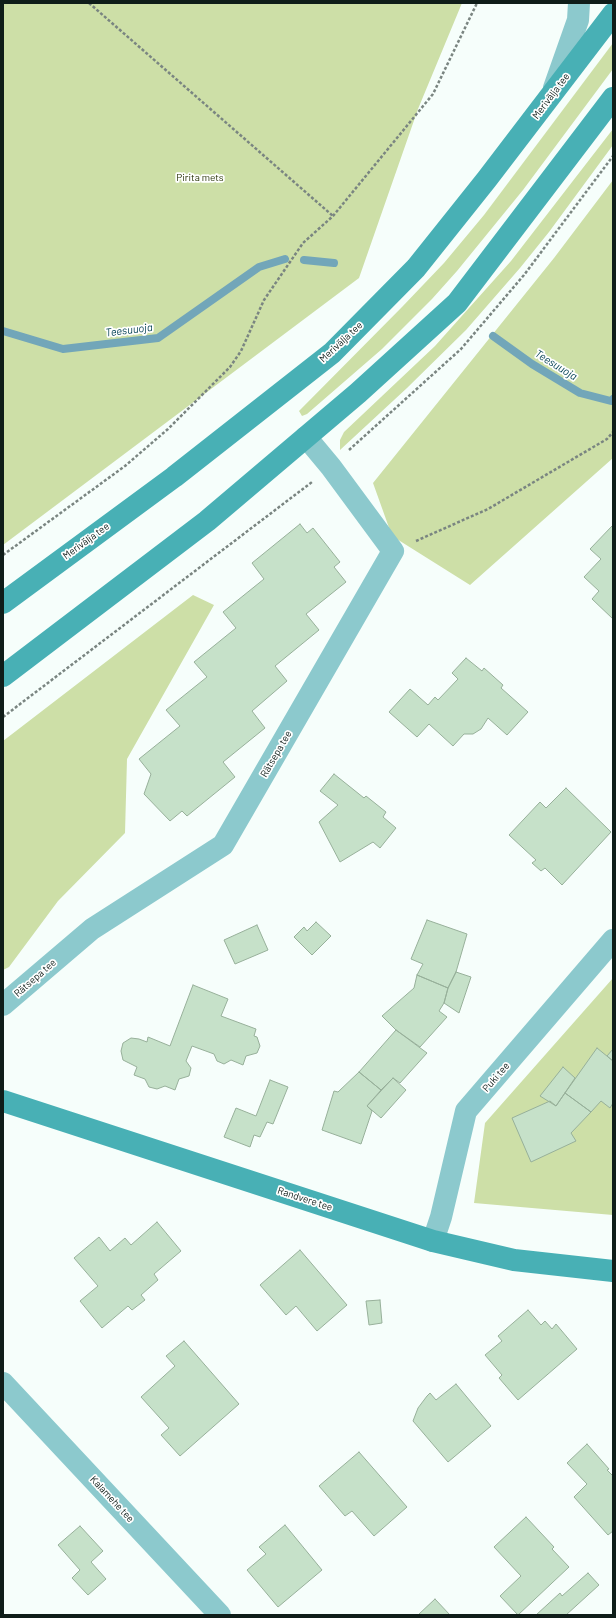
<!DOCTYPE html>
<meta charset="utf-8">
<style>
body{margin:0}
#map{position:relative;width:616px;height:1618px;overflow:hidden;background:#f6fefb;font-family:Barlow,sans-serif}
canvas{display:block}
.frame{position:absolute;inset:0;border:4px solid #0f1d19;pointer-events:none}
</style>
<div id="map">
<canvas width="616" height="1618"></canvas>
<div class="frame"></div>
</div>
<script>
const ctx = document.querySelector('canvas').getContext('2d');
ctx.lineJoin = 'round';
function fill(path, color) {
  ctx.fillStyle = color;
  ctx.fill(path, 'evenodd');
}
function toPath(rows) {
  const path = new Path2D();
  for (const r of rows) {
    path.moveTo(r[0], r[1]);
    for (let i = 2; i < r.length; i += 2) path.lineTo(r[i], r[i + 1]);
  }
  return path;
}
function trace(path, color, width, dash) {
  ctx.strokeStyle = color;
  ctx.lineWidth = width;
  ctx.lineCap = dash ? 'butt' : 'round';
  ctx.setLineDash(dash || []);
  ctx.stroke(path);
}
function write(font, color, halo, rows, align = 'center') {
  ctx.font = font + ' Barlow,sans-serif';
  ctx.lineWidth = 3.5;
  ctx.setLineDash([]);
  ctx.textBaseline = 'middle';
  ctx.strokeStyle = halo;
  ctx.fillStyle = color;
  for (const [text, x, y, turn = 0] of rows) {
    ctx.save();
    ctx.translate(x, y);
    ctx.rotate((+turn || 0) * Math.PI / 180);
    ctx.textAlign = isNaN(turn) ? turn : align;
    if (halo) ctx.strokeText(text, 0, 0);
    ctx.fillText(text, 0, 0);
    ctx.restore();
  }
}
const green = toPath([
 [3,3,462,3,418,109,359,278,3,545],
 [613,43,613,69,523,190,457,271,432,299,382,349,307,414,302,416,299,411,402,307,444,263,484,215],
 [613,129,613,145,549,232,520,268,466,330,407,388,340,450,340,440,344,432,435,346,511,261],
 [613,180,613,458,470,585,392,536,373,483,554,258],
 [193,595,214,605,127,759,125,833,58,901,9,967,3,970,3,741],
 [613,978,613,1215,474,1203,485,1123]
]);
const stream = toPath([
 [304,260,334,263],
 [3,331,63,349,158,338,259,267,285,259],
 [493,336,532,364,580,393,611,401,613,399]
]);
const building = toPath([
 [300,524,307,533,313,528,340,562,334,567,346,582,306,614,319,630,275,666,287,681,252,711,265,728,223,762,235,777,187,816,182,811,170,821,144,794,151,774,139,759,180,726,166,710,207,677,194,662,236,628,223,612,264,579,252,563,300,524],
 [613,525,613,619,592,599,599,591,584,577,601,559,590,549,613,525],
 [466,658,482,671,484,668,503,685,501,688,528,712,507,735,488,718,481,729,473,734,464,734,453,746,429,724,417,737,389,712,410,689,428,705,435,697,438,700,458,679,452,673,466,658],
 [334,774,364,798,366,796,386,812,383,817,396,828,380,848,373,842,340,862,319,822,338,805,320,791,334,774],
 [566,788,611,832,562,885,545,868,541,871,532,863,536,860,509,835,540,802,546,808,566,788],
 [427,920,467,934,456,972,448,988,417,975,423,964,411,959,427,920],
 [316,922,331,936,312,955,294,937,304,927,307,931,316,922],
 [257,925,268,950,235,964,224,940,257,925],
 [456,972,471,977,459,1013,444,1003,448,988,456,972],
 [417,975,448,988,444,1003,439,1011,447,1017,420,1047,396,1030,382,1016,414,988,417,975],
 [193,985,228,999,221,1016,256,1029,254,1036,257,1037,260,1046,257,1053,246,1056,243,1065,231,1060,224,1064,217,1061,214,1054,192,1046,186,1061,191,1068,189,1076,179,1079,175,1090,165,1086,157,1089,149,1087,145,1079,134,1075,137,1067,123,1060,121,1051,123,1043,131,1038,139,1039,147,1042,148,1037,170,1046,193,985],
 [396,1030,427,1053,400,1083,393,1078,381,1090,359,1072,396,1030],
 [597,1048,613,1061,613,1103,610,1108,601,1101,591,1112,565,1093,597,1048],
 [613,1049,613,1061,607,1056,613,1049],
 [563,1067,575,1078,556,1106,540,1096,563,1067],
 [359,1072,381,1090,367,1106,372,1111,361,1144,322,1130,334,1091,338,1092,359,1072],
 [393,1078,406,1090,381,1118,367,1106,393,1078],
 [270,1080,288,1087,273,1124,267,1122,260,1137,254,1135,250,1147,224,1137,236,1108,256,1116,270,1080],
 [565,1093,591,1112,571,1133,576,1141,531,1162,512,1118,550,1101,556,1106,565,1093],
 [157,1222,181,1251,154,1274,158,1280,141,1295,145,1300,132,1310,128,1306,102,1328,80,1301,98,1286,74,1258,99,1237,110,1251,125,1238,131,1245,157,1222],
 [300,1250,347,1305,317,1331,296,1306,286,1315,260,1285,300,1250],
 [380,1300,382,1323,369,1325,366,1301,380,1300],
 [528,1310,541,1325,545,1321,552,1329,556,1324,577,1349,518,1400,499,1378,502,1375,485,1355,502,1341,498,1336,528,1310],
 [184,1341,239,1404,180,1456,161,1435,169,1428,141,1397,175,1366,166,1356,184,1341],
 [456,1384,491,1426,448,1462,413,1421,418,1408,427,1396,430,1393,436,1400,456,1384],
 [587,1444,609,1469,607,1470,613,1476,613,1531,608,1535,574,1497,587,1484,567,1463,587,1444],
 [359,1452,407,1507,374,1536,352,1511,345,1516,319,1486,359,1452],
 [526,1517,554,1547,552,1549,569,1567,518,1615,500,1596,521,1576,494,1547,526,1517],
 [285,1525,322,1570,278,1607,247,1570,266,1554,259,1547,285,1525],
 [80,1526,103,1551,91,1562,106,1579,88,1595,72,1578,80,1570,58,1545,80,1526],
 [588,1573,599,1585,566,1615,536,1615,560,1593,562,1596,588,1573],
 [435,1599,450,1615,418,1615,435,1599]
]);
const path = toPath([
 [89,3,333,216],
 [349,450,461,349,524,275,613,156],
 [416,541,488,509,607,439,613,432],
 [3,555,125,466,168,429,230,367,241,351,264,300,303,243,333,216,433,94,477,3],
 [3,717,312,482]
]);
const minor = toPath([
 [554,88,578,20,579,3],
 [3,1005,92,929,223,845,393,551,331,467,306,437],
 [433,1241,441,1217,466,1111,613,940],
 [3,1383,220,1615]
]);
const secondary = toPath([
 [3,603,174,477,332,353,416,268,487,179,613,14],
 [3,676,207,521,358,393,457,303,613,98],
 [3,1101,433,1241,514,1260,613,1271]
]);
const streetNames = [
 ["Merivälja tee",551,96,-53],
 ["Merivälja tee",341,342,-43],
 ["Merivälja tee",86,541,-36],
 ["Rätsepa tee",276,754,-60],
 ["Rätsepa tee",35,978,-41],
 ["Puki tee",496,1077,-49],
 ["Randvere tee",305,1199,18],
 ["Kalamehe tee",112,1499,47]
];
const parkNames = [
 ["Pirita mets",200,178]
];
const waterNames = [
 ["Teesuuoja",129,330,-7],
 ["Teesuuoja",556,365,32]
];
fill(green, '#cddfa7');
trace(stream, '#72a6b9', 8);
fill(building, '#c6e1c9');
trace(building, '#97b09a', 1);
trace(path, '#7a8581', 2.5, [3, 2]);
trace(minor, '#8cc9cd', 22);
trace(secondary, '#48b0b5', 22);
write('10px', '#0f1d19', '#fff', streetNames);
write('10px', '#232e02', '#fff', parkNames);
write('italic 11px', '#003f52', '#fff', waterNames);
</script>
